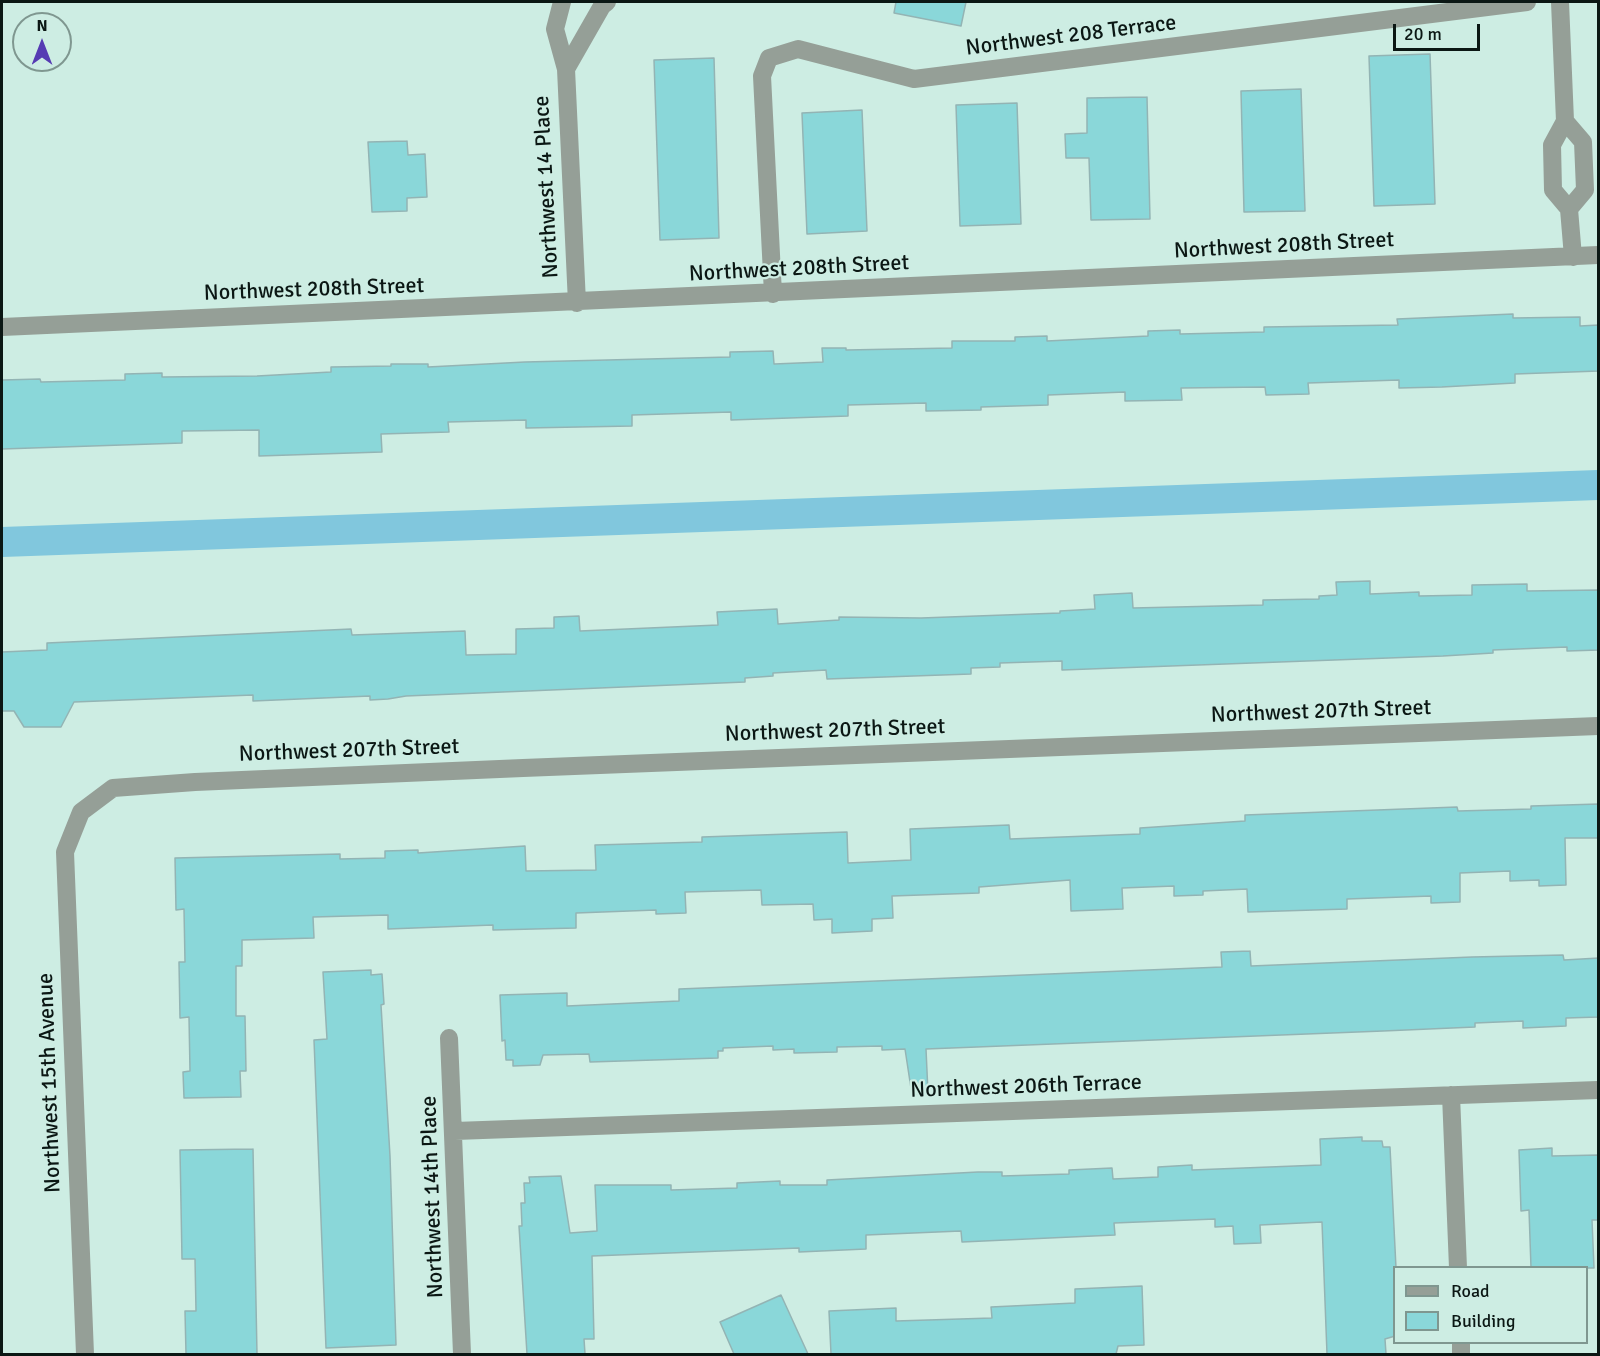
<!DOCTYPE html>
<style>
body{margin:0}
#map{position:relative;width:1600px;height:1356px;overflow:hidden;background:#cdede3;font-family:Signika,sans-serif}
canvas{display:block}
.frame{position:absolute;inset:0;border:3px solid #0b1714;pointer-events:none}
.legend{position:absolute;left:1393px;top:1266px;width:195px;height:78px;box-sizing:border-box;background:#cdede3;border:2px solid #7f9790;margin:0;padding:8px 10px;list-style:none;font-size:18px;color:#0b1714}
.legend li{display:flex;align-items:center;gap:12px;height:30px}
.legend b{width:30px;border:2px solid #7f9790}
.north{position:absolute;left:12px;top:12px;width:60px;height:60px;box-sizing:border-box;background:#cdede3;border:2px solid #7f9790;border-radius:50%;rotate:0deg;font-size:16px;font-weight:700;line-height:24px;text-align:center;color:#0b1714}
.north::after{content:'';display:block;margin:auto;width:21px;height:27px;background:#563bb3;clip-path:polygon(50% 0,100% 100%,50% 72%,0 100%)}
.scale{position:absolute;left:1393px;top:24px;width:87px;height:27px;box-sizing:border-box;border:3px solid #0b1714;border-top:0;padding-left:8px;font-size:18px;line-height:21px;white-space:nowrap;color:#0b1714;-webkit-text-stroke:4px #cdede3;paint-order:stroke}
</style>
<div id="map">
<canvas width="1600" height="1356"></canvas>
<div class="frame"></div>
<ul class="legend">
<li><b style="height:8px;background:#959f97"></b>Road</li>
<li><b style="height:16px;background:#8ad7d9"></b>Building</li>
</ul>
<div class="north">N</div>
<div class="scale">20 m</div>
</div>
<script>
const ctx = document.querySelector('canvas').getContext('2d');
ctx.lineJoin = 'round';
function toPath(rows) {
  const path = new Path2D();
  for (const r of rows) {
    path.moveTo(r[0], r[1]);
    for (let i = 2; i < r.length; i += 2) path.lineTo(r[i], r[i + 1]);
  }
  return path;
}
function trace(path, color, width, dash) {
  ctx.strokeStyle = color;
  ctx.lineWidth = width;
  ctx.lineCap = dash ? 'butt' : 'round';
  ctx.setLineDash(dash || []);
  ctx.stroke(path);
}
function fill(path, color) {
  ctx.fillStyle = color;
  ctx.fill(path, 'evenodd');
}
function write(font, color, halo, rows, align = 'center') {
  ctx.font = font + ' Signika,sans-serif';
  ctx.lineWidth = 4.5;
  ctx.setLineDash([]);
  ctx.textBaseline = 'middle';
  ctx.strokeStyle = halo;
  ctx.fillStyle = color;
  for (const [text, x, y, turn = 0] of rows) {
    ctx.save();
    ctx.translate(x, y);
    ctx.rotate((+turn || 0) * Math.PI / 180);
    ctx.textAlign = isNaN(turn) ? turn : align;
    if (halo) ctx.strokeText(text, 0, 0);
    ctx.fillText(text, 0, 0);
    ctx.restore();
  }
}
const canal = toPath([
 [2,542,1598,485]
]);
const building = toPath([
 [896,2,966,2,961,26,894,13,896,2],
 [1430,54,1435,204,1374,206,1369,56,1430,54],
 [714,58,719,238,660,240,654,60,714,58],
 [1301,89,1305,211,1244,212,1241,91,1301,89],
 [1147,97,1150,219,1091,220,1089,158,1066,158,1065,134,1087,133,1087,98,1147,97],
 [1017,103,1021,224,960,226,956,105,1017,103],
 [862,110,867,231,807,234,802,113,862,110],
 [407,141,408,155,425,154,427,197,407,198,407,211,372,212,368,142,407,141],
 [1513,314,1513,318,1580,317,1580,326,1599,325,1599,371,1515,374,1515,383,1442,387,1399,388,1399,380,1308,383,1309,394,1266,395,1265,387,1181,388,1182,400,1125,401,1125,392,1048,395,1048,405,981,407,981,410,926,411,926,403,848,405,848,416,731,420,731,412,632,415,632,426,526,428,526,420,448,422,449,432,381,434,382,452,259,456,259,430,182,431,182,443,2,449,2,380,40,379,41,382,125,380,125,374,162,373,162,377,257,376,331,372,331,367,391,366,391,364,428,364,428,367,525,362,730,357,730,352,773,351,774,364,823,362,822,348,846,348,846,350,952,348,952,341,1015,341,1015,337,1047,336,1047,341,1148,336,1148,331,1180,330,1180,334,1264,332,1264,327,1398,325,1397,319,1513,314],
 [1370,581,1370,594,1419,592,1419,596,1472,595,1472,585,1527,584,1527,591,1599,590,1599,650,1567,651,1567,647,1493,650,1493,653,1443,656,1062,670,1062,661,1000,663,1000,667,971,668,971,674,827,679,826,670,773,673,773,676,745,678,745,682,406,696,388,699,370,700,370,696,253,701,253,695,74,702,61,727,24,727,14,711,2,711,2,652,47,650,47,643,351,629,352,635,465,631,466,655,516,654,516,629,554,628,554,617,579,616,580,631,718,625,717,612,777,609,778,624,839,620,839,617,921,618,1060,613,1060,611,1095,609,1094,595,1132,593,1133,608,1263,605,1263,600,1319,599,1319,596,1337,595,1336,582,1370,581],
 [1599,804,1599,838,1565,838,1566,885,1539,886,1539,880,1510,881,1510,871,1460,873,1460,902,1431,903,1431,896,1347,899,1347,909,1248,912,1247,889,1203,891,1203,895,1174,896,1174,886,1122,888,1123,909,1071,911,1070,880,979,887,979,893,892,896,893,918,872,919,872,931,832,933,832,919,814,920,813,904,762,905,761,890,685,892,686,913,656,914,656,910,576,913,576,928,493,930,493,925,388,929,388,915,313,917,314,938,242,940,242,966,236,966,236,1016,245,1016,246,1071,240,1071,241,1097,184,1098,183,1072,190,1071,189,1017,180,1018,179,962,185,962,184,909,176,910,175,858,340,854,340,859,385,858,385,851,418,850,418,853,525,846,526,871,596,870,595,845,702,842,702,837,847,832,848,863,911,860,910,829,1009,825,1010,839,1140,834,1140,828,1245,821,1245,815,1457,807,1458,811,1531,809,1531,806,1599,804],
 [1250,951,1251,966,1472,957,1563,955,1564,960,1599,958,1599,1017,1566,1018,1566,1026,1523,1028,1523,1021,1475,1023,1475,1027,1383,1031,926,1049,928,1093,912,1095,905,1049,882,1050,882,1046,837,1047,837,1052,794,1053,794,1049,773,1050,773,1046,723,1048,723,1051,718,1051,718,1058,590,1062,589,1054,543,1055,540,1065,513,1066,513,1060,506,1060,505,1040,502,1041,500,995,567,993,567,1006,679,1001,679,989,1222,967,1221,952,1250,951],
 [371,970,371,975,382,974,384,1004,381,1005,390,1156,396,1345,326,1348,314,1040,327,1039,323,972,371,970],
 [1362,1137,1362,1141,1382,1141,1383,1147,1390,1147,1396,1268,1395,1336,1385,1339,1386,1354,1327,1354,1322,1222,1260,1225,1261,1243,1234,1244,1233,1226,1215,1227,1215,1219,1114,1223,1115,1235,962,1242,961,1231,866,1235,866,1249,799,1252,799,1248,592,1256,594,1339,584,1339,585,1354,527,1354,519,1226,522,1226,521,1203,525,1203,524,1183,530,1183,529,1177,561,1176,570,1233,597,1231,595,1185,671,1185,671,1190,737,1188,737,1183,780,1181,780,1185,827,1185,827,1180,978,1172,1002,1172,1002,1176,1069,1174,1069,1170,1112,1168,1113,1179,1158,1177,1158,1167,1192,1165,1192,1170,1321,1165,1320,1139,1362,1137],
 [1552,1148,1552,1156,1599,1155,1599,1220,1592,1220,1594,1268,1531,1268,1529,1210,1521,1211,1519,1150,1552,1148],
 [253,1149,257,1354,186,1354,185,1311,196,1311,195,1259,182,1259,180,1150,253,1149],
 [1142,1286,1144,1345,1118,1346,1116,1354,831,1354,829,1311,896,1308,896,1321,992,1318,991,1307,1075,1303,1075,1289,1142,1286],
 [781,1295,808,1354,734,1354,720,1322,781,1295]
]);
const street = toPath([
 [562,2,555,29,566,69,577,303],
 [1560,2,1565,121,1552,145,1553,190,1569,209,1573,257],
 [566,69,602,6,607,2],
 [1565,121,1583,142,1585,190,1569,209],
 [773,294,762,76,769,58,798,49,914,79,1527,2],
 [2,327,1598,255],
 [449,1038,462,1354],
 [1451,1095,1458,1268],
 [455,1131,1598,1090],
 [1461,1342,1461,1354],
 [85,1354,65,852,81,812,113,788,195,782,523,768,1598,726]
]);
const streetNames = [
 ["Northwest 208 Terrace",1071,36,-7],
 ["Northwest 14 Place",547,187,-93],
 ["Northwest 208th Street",1284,246,-3],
 ["Northwest 208th Street",799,269,-3],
 ["Northwest 208th Street",314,290,-2],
 ["Northwest 207th Street",1321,712,-2],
 ["Northwest 207th Street",835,731,-2],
 ["Northwest 207th Street",349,751,-2],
 ["Northwest 15th Avenue",50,1083,-92],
 ["Northwest 206th Terrace",1026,1087,-2],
 ["Northwest 14th Place",433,1197,-92]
];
trace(canal, '#81c7dd', 30);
fill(building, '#8ad7d9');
trace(building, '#93b4b4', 1.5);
trace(street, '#959f97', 18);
write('22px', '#0b1714', '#cdede3', streetNames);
</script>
